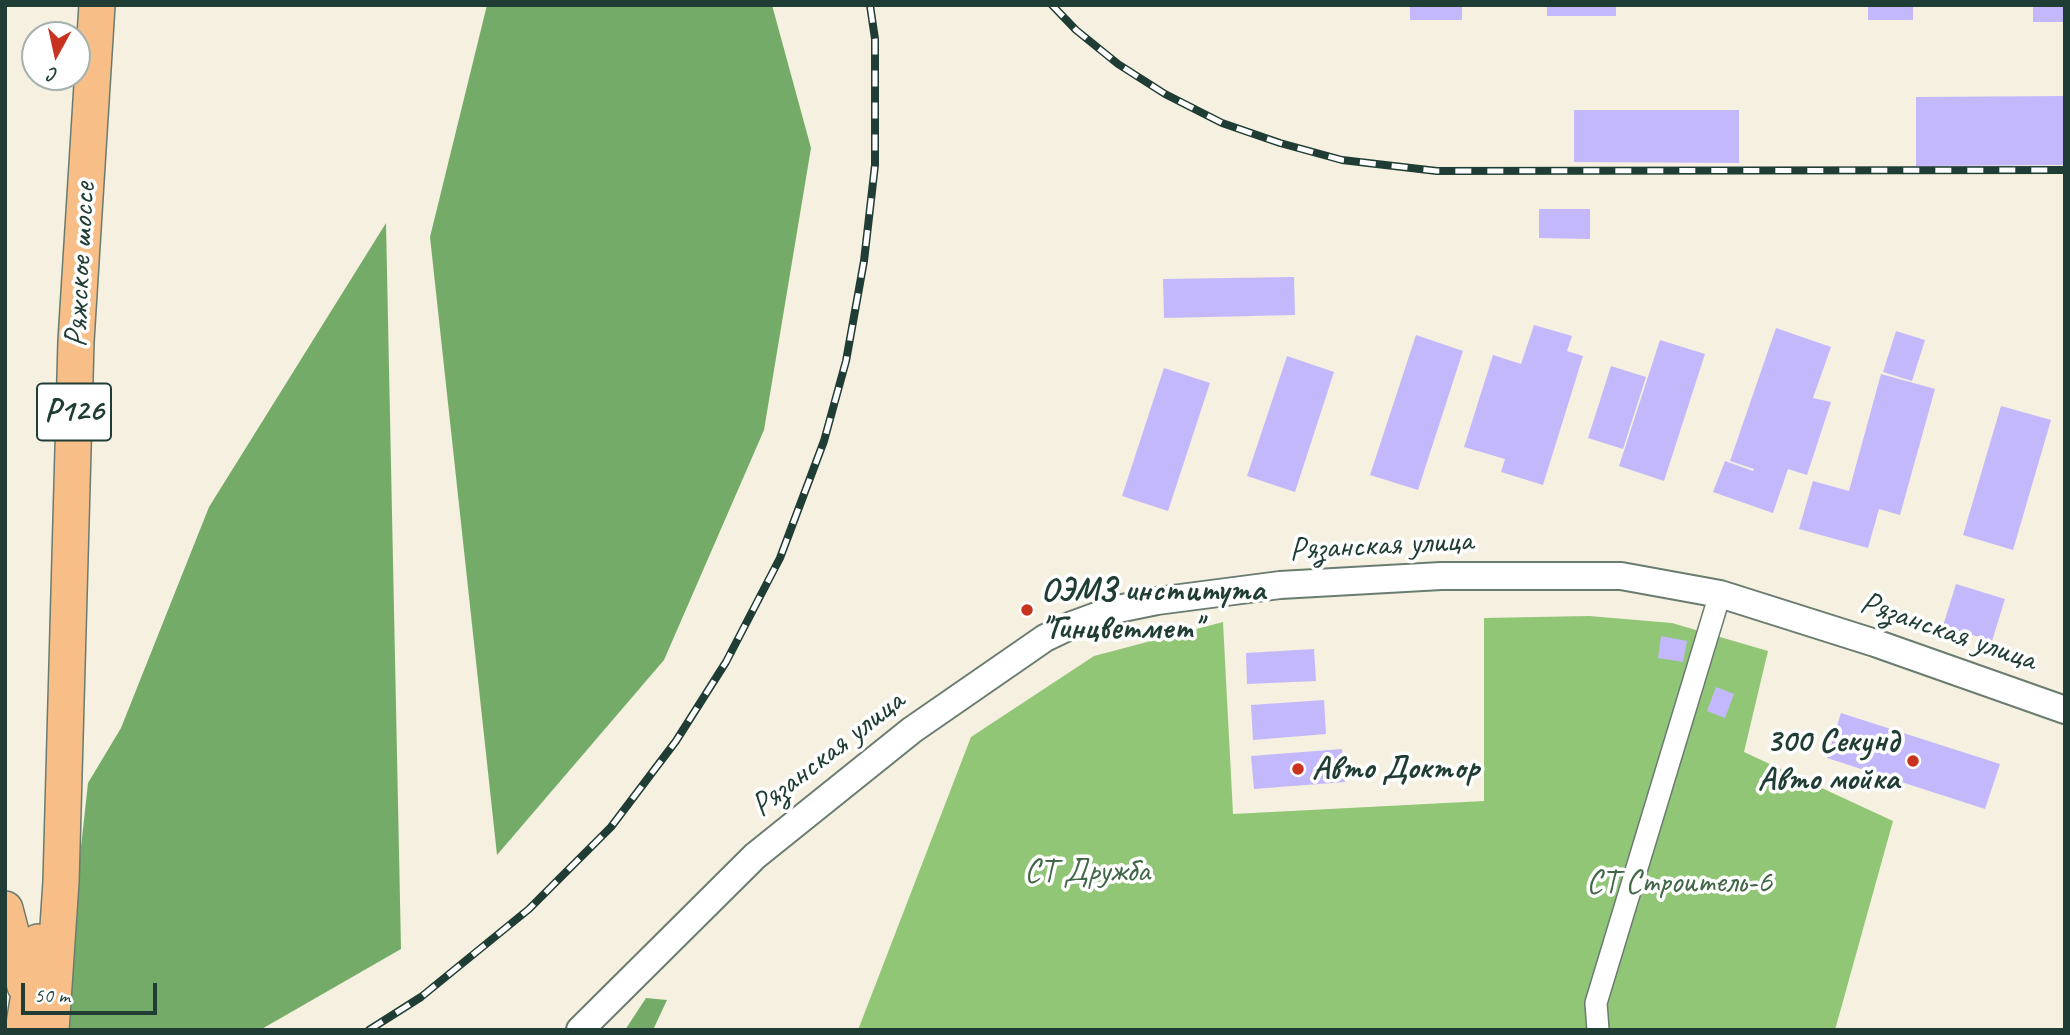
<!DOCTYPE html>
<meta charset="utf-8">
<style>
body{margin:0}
#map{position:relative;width:2070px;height:1035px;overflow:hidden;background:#f5f0df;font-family:Caveat,sans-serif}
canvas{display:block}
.frame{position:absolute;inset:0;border:7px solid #1f3d34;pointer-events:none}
.north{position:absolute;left:21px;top:21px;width:70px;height:70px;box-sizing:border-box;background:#fff;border:2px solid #a5b1ae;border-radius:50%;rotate:188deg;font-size:19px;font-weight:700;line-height:28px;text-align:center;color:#1f3d34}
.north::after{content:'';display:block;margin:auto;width:24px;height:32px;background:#c8321e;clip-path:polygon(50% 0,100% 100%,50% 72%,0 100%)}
.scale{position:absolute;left:21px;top:983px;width:136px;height:32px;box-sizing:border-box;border:4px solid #1f3d34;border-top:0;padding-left:9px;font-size:21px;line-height:24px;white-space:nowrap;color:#1f3d34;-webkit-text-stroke:5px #fff;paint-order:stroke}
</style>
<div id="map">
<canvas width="2070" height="1035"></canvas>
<div class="frame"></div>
<div class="north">С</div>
<div class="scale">50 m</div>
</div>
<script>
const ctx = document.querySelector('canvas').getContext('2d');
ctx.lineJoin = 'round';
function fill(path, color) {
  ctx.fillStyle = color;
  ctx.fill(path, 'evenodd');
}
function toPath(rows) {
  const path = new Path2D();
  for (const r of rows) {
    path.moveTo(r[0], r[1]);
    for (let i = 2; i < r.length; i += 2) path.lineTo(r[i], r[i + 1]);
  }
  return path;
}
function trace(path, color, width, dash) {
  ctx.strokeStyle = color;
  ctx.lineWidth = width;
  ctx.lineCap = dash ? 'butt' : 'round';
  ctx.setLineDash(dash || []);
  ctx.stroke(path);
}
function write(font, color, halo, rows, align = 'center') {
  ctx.font = font + ' Caveat,sans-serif';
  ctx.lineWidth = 7;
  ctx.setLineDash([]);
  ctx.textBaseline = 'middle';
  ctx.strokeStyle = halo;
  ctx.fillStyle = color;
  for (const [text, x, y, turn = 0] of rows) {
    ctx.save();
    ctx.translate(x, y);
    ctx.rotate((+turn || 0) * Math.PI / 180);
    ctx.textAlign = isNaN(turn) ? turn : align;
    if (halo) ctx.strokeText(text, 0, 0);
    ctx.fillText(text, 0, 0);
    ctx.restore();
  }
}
const green = toPath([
 [1589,616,1672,623,1768,651,1744,752,1893,821,1835,1030,858,1030,971,737,1094,656,1223,622,1233,814,1484,801,1484,618]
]);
const forest = toPath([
 [487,5,772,5,811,148,764,430,664,660,497,855,430,237],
 [386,223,401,949,260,1030,61,1030,88,783,121,728,209,507],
 [646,998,667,1000,653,1030,625,1030]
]);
const building = toPath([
 [1410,5,1462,5,1462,20,1410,20],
 [1547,5,1616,5,1616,16,1547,16],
 [1868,5,1913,5,1913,20,1868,20],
 [2033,5,2065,5,2065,22,2033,22],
 [2065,96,2065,165,1916,166,1916,97],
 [1574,110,1739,110,1739,163,1574,162],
 [1539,209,1590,209,1590,239,1539,238],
 [1294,277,1295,315,1164,318,1163,279],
 [1534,325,1572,336,1567,351,1583,356,1543,485,1501,472,1505,459,1464,447,1493,355,1521,364],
 [1776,328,1831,347,1813,398,1831,402,1807,475,1788,469,1773,513,1713,492,1725,461,1753,471,1754,469,1730,461],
 [1896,331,1925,340,1912,381,1883,372],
 [1416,335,1463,351,1418,490,1370,475],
 [1660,340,1705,354,1664,481,1619,466],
 [1287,356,1334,372,1295,492,1247,476],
 [1611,366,1646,377,1623,449,1588,438],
 [1164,368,1210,383,1168,511,1122,496],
 [1881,374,1935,389,1900,515,1879,509,1868,548,1799,529,1813,481,1849,491],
 [2001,406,2051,420,2013,550,1963,535],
 [1956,584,2005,599,1992,641,1943,626],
 [1661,636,1687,641,1683,662,1658,658],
 [1314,649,1316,681,1247,684,1246,653],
 [1716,687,1734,694,1725,718,1707,711],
 [1324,700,1326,734,1253,740,1251,705],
 [1841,713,2000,764,1985,809,1827,758],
 [1342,749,1345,782,1254,789,1251,756]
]);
const minor = toPath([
 [1598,1030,1596,1003,1720,594]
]);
const tertiary = toPath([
 [580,1030,755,856,912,730,1045,638,1072,625,1113,610,1157,601,1280,585,1441,576,1621,576,1720,594,1875,643,2065,710]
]);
const primary = toPath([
 [5,909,25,986],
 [23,1030,38,942],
 [51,1030,61,882,76,341,97,5]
]);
const rail = toPath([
 [1052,5,1076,30,1118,64,1165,94,1222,123,1280,143,1342,160,1437,171,2065,170],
 [369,1030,421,997,529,909,611,827,676,741,726,662,780,558,824,441,846,361,864,261,875,165,875,39,870,5]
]);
const markers = [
 [1027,610,7,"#c8321e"],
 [1913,761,7,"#c8321e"],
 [1298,769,7,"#c8321e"]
];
const shields = [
 [74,412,74]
];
const shieldNames = [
 ["Р126",74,412]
];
const streetNames = [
 ["Ряжское шоссе",81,265,-87],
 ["Рязанская улица",1381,546,-3],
 ["Рязанская улица",1948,632,19],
 ["Рязанская улица",828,754,-38]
];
const poiNames = [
 ["ОЭМЗ института",1041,591],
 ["\"Гинцветмет\"",1041,629],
 ["300 Секунд",1899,742,"right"],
 ["Авто мойка",1899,780,"right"],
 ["Авто Доктор",1312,769]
];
const parkNames = [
 ["СТ Дружба",1087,872],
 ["СТ Строитель-6",1679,883]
];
fill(green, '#92c677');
fill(forest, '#75ab68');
fill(building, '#c4b8fd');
trace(minor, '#6a7c70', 24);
trace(tertiary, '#6a7c70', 30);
trace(primary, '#6a7c70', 38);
trace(minor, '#fff', 21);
trace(tertiary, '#fff', 26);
trace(primary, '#f7be88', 35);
trace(rail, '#1f3d34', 8);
trace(rail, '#fff', 5, [16]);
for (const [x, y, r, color] of markers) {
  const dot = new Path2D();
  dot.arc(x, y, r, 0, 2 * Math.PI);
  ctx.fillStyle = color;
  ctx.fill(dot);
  trace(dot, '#fff', 2.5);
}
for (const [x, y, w] of shields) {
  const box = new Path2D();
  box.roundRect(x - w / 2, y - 28.5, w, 57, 5);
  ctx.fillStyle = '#fff';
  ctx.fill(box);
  trace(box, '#1f3d34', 2);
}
write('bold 32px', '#1f3d34', null, shieldNames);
write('33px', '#1f3d34', '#fff', streetNames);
write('bold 33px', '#1f3d34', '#fff', poiNames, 'left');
write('33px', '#426648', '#fff', parkNames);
</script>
